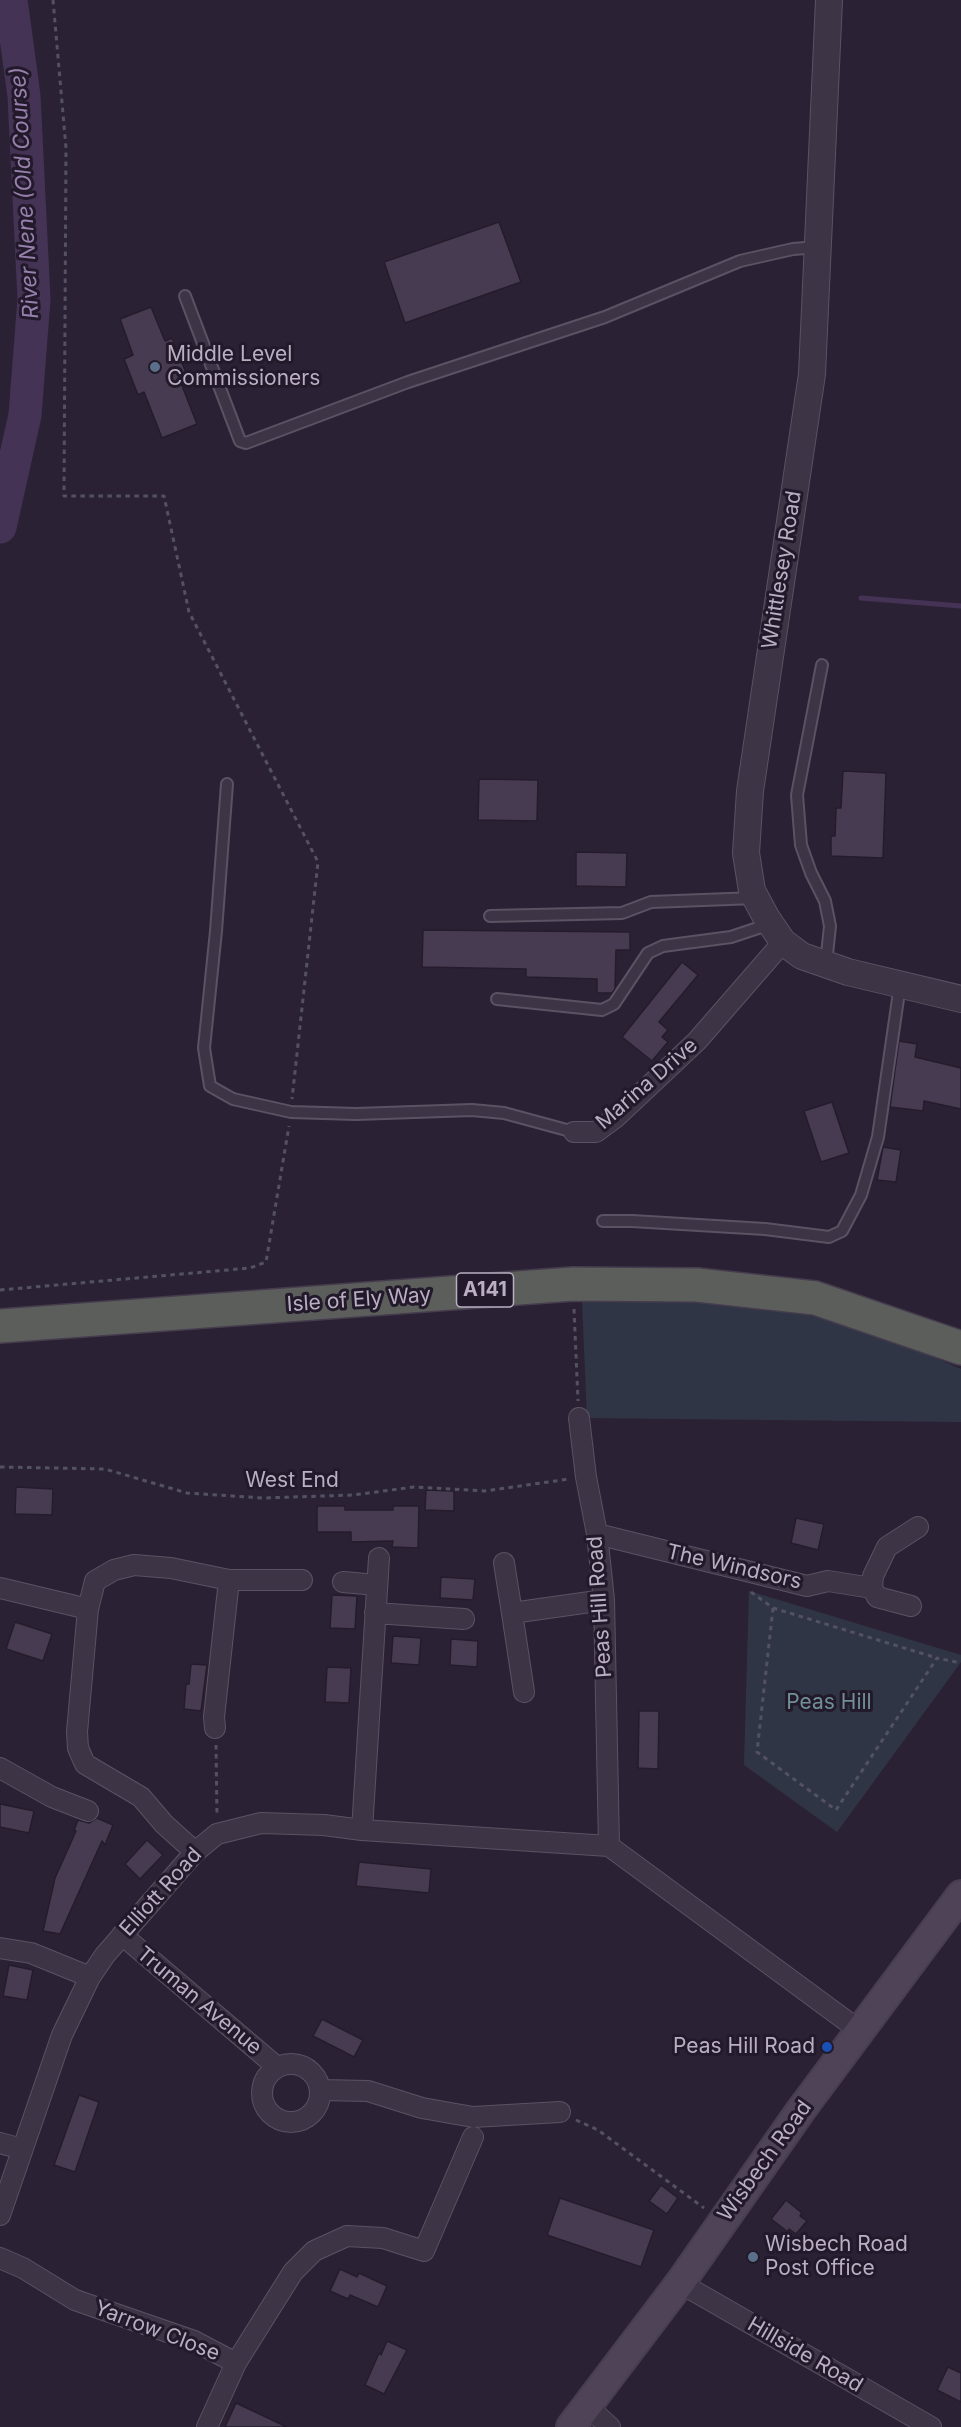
<!DOCTYPE html>
<style>
body{margin:0}
canvas{display:block;background:#2b2134}
</style>
<canvas width="961" height="2427"></canvas>
<script>
const ctx = document.querySelector('canvas').getContext('2d');
ctx.lineJoin = 'round';
function fill(path, color) {
  ctx.fillStyle = color;
  ctx.fill(path, 'evenodd');
}
function toPath(rows) {
  const path = new Path2D();
  for (const r of rows) {
    if (r.length === 3) {
      path.moveTo(r[0] + r[2], r[1]);
      path.arc(r[0], r[1], r[2], 0, 2 * Math.PI);
      continue;
    }
    path.moveTo(r[0], r[1]);
    for (let i = 2; i < r.length; i += 2) path.lineTo(r[i], r[i + 1]);
  }
  return path;
}
function trace(path, color, width, dash) {
  ctx.strokeStyle = color;
  ctx.lineWidth = width;
  ctx.lineCap = dash ? 'butt' : 'round';
  ctx.setLineDash(dash || []);
  ctx.stroke(path);
}
function write(font, color, halo, rows, align = 'center') {
  ctx.font = font + ' Inter,sans-serif';
  ctx.lineWidth = 6;
  ctx.setLineDash([]);
  ctx.textBaseline = 'middle';
  ctx.strokeStyle = halo;
  ctx.fillStyle = color;
  for (const [text, x, y, turn = 0] of rows) {
    ctx.save();
    ctx.translate(x, y);
    ctx.rotate((+turn || 0) * Math.PI / 180);
    ctx.textAlign = isNaN(turn) ? turn : align;
    if (halo) ctx.strokeText(text, 0, 0);
    ctx.fillText(text, 0, 0);
    ctx.restore();
  }
}
const green = toPath([
 [582,1300,708,1301,809,1315,895,1341,961,1369,961,1422,587,1418],
 [749,1591,961,1655,961,1662,837,1832,744,1765]
]);
const stream = toPath([
 [861,598,961,606]
]);
const river = toPath([
 [0,527,25,415,34,299,24,96,11,0]
]);
const building = toPath([
 [499,222,521,282,405,323,384,262,499,222],
 [151,307,165,341,172,338,187,375,179,378,197,424,162,438,144,392,138,395,124,359,133,355,120,319,151,307],
 [843,771,886,773,883,858,831,856,831,836,835,836,836,808,841,808,843,771],
 [479,779,538,780,537,821,478,820,479,779],
 [576,852,627,853,626,887,576,886,576,852],
 [423,930,630,932,630,950,616,950,615,989,612,993,597,993,597,979,526,977,526,969,422,967,423,930],
 [682,962,698,975,659,1022,668,1030,662,1037,668,1042,652,1061,622,1037,682,962],
 [899,1041,917,1044,915,1057,961,1068,961,1109,924,1101,923,1111,890,1107,899,1041],
 [832,1102,849,1153,821,1162,804,1111,832,1102],
 [883,1147,901,1150,896,1182,877,1180,883,1147],
 [16,1487,53,1489,52,1515,15,1514,16,1487],
 [426,1490,454,1491,454,1511,425,1510,426,1490],
 [317,1506,345,1506,345,1510,393,1510,393,1506,419,1506,418,1548,392,1547,393,1541,351,1542,351,1532,317,1532,317,1506],
 [796,1518,824,1524,818,1550,791,1543,796,1518],
 [441,1577,475,1579,473,1600,440,1598,441,1577],
 [332,1595,357,1596,355,1629,330,1628,332,1595],
 [15,1622,52,1634,43,1661,6,1649,15,1622],
 [393,1636,421,1638,419,1665,391,1663,393,1636],
 [451,1639,478,1641,477,1667,450,1665,451,1639],
 [191,1664,207,1665,201,1711,184,1709,186,1684,189,1684,191,1664],
 [327,1667,351,1668,349,1703,325,1702,327,1667],
 [639,1711,659,1711,658,1769,638,1768,639,1711],
 [0,1804,34,1811,29,1833,0,1827,0,1804],
 [97,1818,113,1825,105,1845,102,1841,60,1934,43,1931,55,1878,76,1831,74,1830,78,1820,89,1823,97,1818],
 [147,1840,163,1855,140,1879,125,1864,147,1840],
 [359,1862,431,1869,429,1893,356,1886,359,1862],
 [9,1965,33,1970,27,2000,3,1996,9,1965],
 [322,2019,363,2040,354,2057,313,2036,322,2019],
 [79,2095,99,2102,75,2172,54,2165,79,2095],
 [661,2185,678,2198,667,2214,649,2201,661,2185],
 [560,2198,654,2230,641,2267,547,2235,560,2198],
 [786,2200,802,2213,800,2216,807,2221,796,2234,789,2229,788,2232,771,2219,786,2200],
 [340,2269,357,2277,359,2273,387,2286,378,2307,350,2295,348,2299,330,2291,340,2269],
 [387,2341,407,2350,384,2394,365,2385,379,2353,381,2355,387,2341],
 [948,2367,961,2373,961,2402,937,2390,948,2367],
 [236,2403,287,2427,225,2427,236,2403]
]);
const path = toPath([
 [53,0,66,148,64,496,164,496,189,612,318,862,292,1099],
 [0,1290,250,1268,266,1262,289,1126],
 [574,1309,578,1401],
 [0,1467,105,1469,187,1493,263,1498,353,1495,414,1487,485,1491,569,1479],
 [751,1592,773,1608,937,1658],
 [773,1608,757,1752,836,1810,937,1658,961,1663],
 [216,1745,217,1817],
 [576,2120,598,2130,704,2208]
]);
const service = toPath([
 [185,296,240,441,246,443,408,382,605,317,740,261,793,249,818,247],
 [822,665,797,795,801,845,811,873,825,901,830,926,826,964],
 [227,784,216,931,204,1048,210,1086,233,1099,291,1112,356,1114,472,1110,504,1113,574,1132],
 [490,916,622,913,651,902,755,898],
 [497,999,602,1010,614,1004,648,953,663,946,731,937,770,924],
 [603,1221,632,1221,765,1229,829,1237,842,1231,861,1195,878,1137,900,985]
]);
const minor = toPath([
 [574,1132,596,1132,615,1118,697,1041,783,942],
 [579,1418,586,1477,597,1534,604,1600,609,1846,860,2031],
 [597,1534,807,1586,828,1581,872,1588],
 [504,1563,512,1613],
 [343,1582,377,1585],
 [0,1588,88,1609,77,1732,78,1748,85,1764,141,1797,164,1824,195,1852],
 [911,1606,877,1597,872,1588,873,1576,887,1547,918,1527],
 [88,1609,95,1581,114,1570,134,1565,171,1568,229,1580,302,1580],
 [375,1613,464,1619],
 [524,1692,512,1613,604,1600],
 [215,1728,214,1717,229,1580],
 [0,1768,52,1797,88,1811],
 [362,1830,379,1558],
 [122,1935,277,2067],
 [0,1948,31,1953,90,1977],
 [291,2093,29],
 [321,2090,368,2091,422,2108,473,2117,560,2112],
 [0,2143,22,2149],
 [0,2215,62,2035,90,1977,105,1955,195,1852,217,1834,261,1823,324,1825,362,1830,609,1846],
 [0,2258,23,2268,75,2300,194,2341,236,2363,293,2272,314,2251,347,2236,383,2238,424,2251,473,2137],
 [680,2283,931,2427],
 [587,2406,610,2427],
 [207,2427,236,2363]
]);
const tertiary = toPath([
 [829,0,812,374,750,791,746,853,752,891,766,917,783,942,802,956,848,972,961,999]
]);
const secondary = toPath([
 [571,2427,680,2283,801,2110,961,1895]
]);
const trunk = toPath([
 [0,1326,573,1284,697,1285,815,1298,961,1348]
]);
const markers = [
 [155,367,6,"#5c6f8a"],
 [827,2047,6,"#1a4fb4"],
 [753,2257,6,"#5c6f8a"]
];
const shields = [
 [485,1290,57]
];
const shieldNames = [
 ["A141",485,1290]
];
const poiNames = [
 ["Middle Level",167,355],
 ["Commissioners",167,379],
 ["Peas Hill Road",815,2047,"right"],
 ["Wisbech Road",765,2245],
 ["Post Office",765,2269]
];
const streetNames = [
 ["Whittlesey Road",782,570,-81],
 ["Marina Drive",647,1084,-41],
 ["Isle of Ely Way",359,1300,-4],
 ["West End",292,1481],
 ["The Windsors",734,1567,13],
 ["Peas Hill Road",600,1607,-94],
 ["Elliott Road",161,1892,-48],
 ["Truman Avenue",199,2001,40],
 ["Wisbech Road",765,2161,-54],
 ["Yarrow Close",157,2331,21],
 ["Hillside Road",805,2355,30]
];
const parkNames = [
 ["Peas Hill",829,1703]
];
const waterNames = [
 ["River Nene (Old Course)",25,193,-93]
];
fill(green, '#303546');
trace(stream, '#453356', 5);
trace(river, '#453356', 33);
fill(building, '#473b52');
trace(building, '#241c2c', 1.5);
trace(service, '#5b5263', 14);
trace(minor, '#5b5263', 22);
trace(tertiary, '#5b5263', 28);
trace(secondary, '#473e4f', 32);
trace(trunk, '#453c4d', 36);
trace(path, '#535163', 3, [4.5, 4.5]);
trace(service, '#3d3445', 10);
trace(minor, '#3d3445', 20);
trace(tertiary, '#3d3445', 26);
trace(secondary, '#4f4358', 28);
trace(trunk, '#5c5e5c', 33);
for (const [x, y, r, color] of markers) {
  const dot = new Path2D();
  dot.arc(x, y, r, 0, 2 * Math.PI);
  ctx.fillStyle = color;
  ctx.fill(dot);
  trace(dot, '#221a2a', 2);
}
for (const [x, y, w] of shields) {
  const box = new Path2D();
  box.roundRect(x - w / 2, y - 17, w, 34, 4.5);
  ctx.fillStyle = '#221a2a';
  ctx.fill(box);
  trace(box, '#baafc2', 1.5);
}
write('bold 20px', '#baafc2', null, shieldNames);
write('21px', '#baafc2', '#221a2a', poiNames, 'left');
write('21px', '#baafc2', '#221a2a', streetNames);
write('21px', '#708f96', '#221a2a', parkNames);
write('italic 22px', '#9780ad', '#221a2a', waterNames);
</script>
